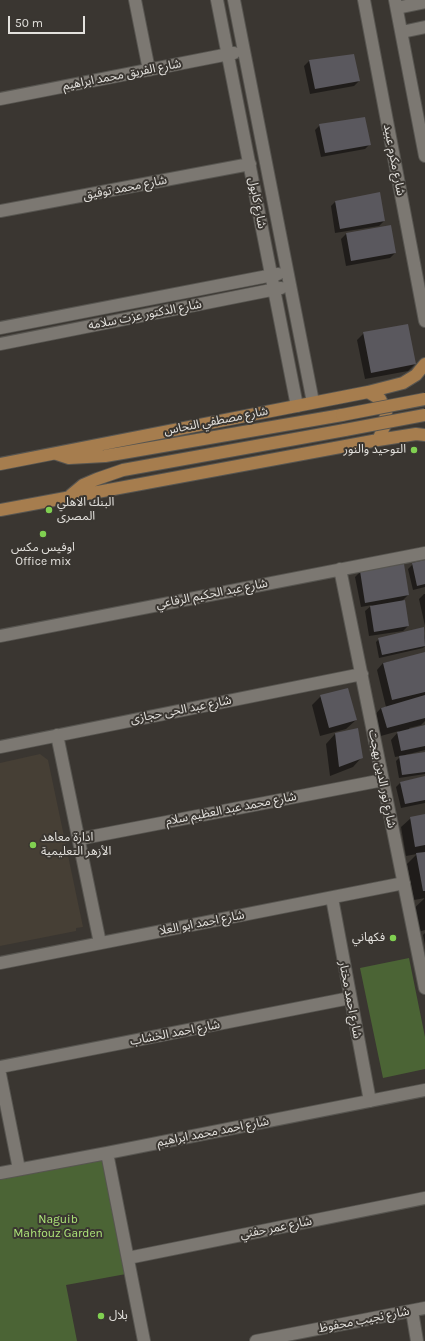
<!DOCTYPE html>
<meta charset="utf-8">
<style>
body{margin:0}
#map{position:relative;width:425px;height:1341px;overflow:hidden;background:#3a3631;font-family:Karla,sans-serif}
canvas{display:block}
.scale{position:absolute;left:8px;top:16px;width:77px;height:18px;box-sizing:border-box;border:2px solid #e3e1dd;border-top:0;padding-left:5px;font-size:12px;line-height:14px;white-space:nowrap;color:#e3e1dd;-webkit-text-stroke:3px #3a3631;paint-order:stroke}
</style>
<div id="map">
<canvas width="425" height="1341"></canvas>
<div class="scale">50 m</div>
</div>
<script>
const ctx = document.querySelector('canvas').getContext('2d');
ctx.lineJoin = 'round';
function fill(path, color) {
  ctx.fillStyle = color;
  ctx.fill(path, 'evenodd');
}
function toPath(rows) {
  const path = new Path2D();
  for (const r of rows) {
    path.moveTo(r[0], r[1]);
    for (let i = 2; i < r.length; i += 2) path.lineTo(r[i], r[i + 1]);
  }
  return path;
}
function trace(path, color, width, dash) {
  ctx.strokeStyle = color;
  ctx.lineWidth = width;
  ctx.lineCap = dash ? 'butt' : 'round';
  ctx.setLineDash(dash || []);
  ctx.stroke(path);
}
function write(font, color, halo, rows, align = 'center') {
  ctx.font = font + ' Karla,"Noto Sans Arabic",sans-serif';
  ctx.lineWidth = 4;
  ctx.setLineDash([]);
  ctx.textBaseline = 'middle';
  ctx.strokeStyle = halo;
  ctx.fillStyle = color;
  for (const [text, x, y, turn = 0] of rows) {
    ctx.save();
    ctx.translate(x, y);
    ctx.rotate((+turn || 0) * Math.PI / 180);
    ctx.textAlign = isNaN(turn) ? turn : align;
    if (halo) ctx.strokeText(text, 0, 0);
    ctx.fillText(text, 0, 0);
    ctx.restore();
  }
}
const built = toPath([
 [40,754,48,760,83,927,76,928,76,931,0,946,0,763]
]);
const green = toPath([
 [409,958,425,1037,425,1069,383,1078,360,968],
 [104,1160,126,1274,66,1285,77,1341,0,1341,0,1179]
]);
const shadow = toPath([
 [353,55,359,81,354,86,310,94,304,66,309,61],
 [320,125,370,144,365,149,321,157,315,130],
 [335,202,384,221,379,226,335,233,331,206],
 [346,234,395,253,390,258,346,266,341,239],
 [364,333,415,364,408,371,365,379,357,340],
 [425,561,425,587,413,590,408,569,413,564],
 [360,572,408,595,401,602,408,626,403,631,369,636,365,611,372,605,361,607,355,577],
 [424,594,425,594,425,626,419,599],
 [423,629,425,638,425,646,423,648,379,658,376,642,379,639],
 [425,653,425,721,421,725,409,728,410,730,425,726,425,750,405,755,405,757,425,753,425,774,399,778,396,761,401,756,395,757,391,740,399,731,377,737,372,718,381,708,386,707,377,670,383,663],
 [321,696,356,720,346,729,320,736,312,705],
 [335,734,362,757,353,767,330,776,326,744],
 [425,777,425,803,401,808,396,787,401,782],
 [425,815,425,930,414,933,409,913,425,898,414,900,407,864,417,854,406,856,401,827,411,818],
 [425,933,425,945,423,935]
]);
const building = toPath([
 [354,54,360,81,315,89,309,60],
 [365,117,371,145,325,153,319,124],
 [380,192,385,221,340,229,335,201],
 [391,225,396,253,351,261,346,233],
 [408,324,416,364,371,373,363,332],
 [425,560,425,584,417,586,412,563],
 [404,564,409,595,365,603,360,571],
 [405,600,409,626,374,632,370,606],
 [424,627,425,646,382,655,378,638],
 [425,652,425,692,392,700,383,663],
 [348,688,357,720,329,728,320,695],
 [425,695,425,718,387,728,381,708],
 [425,725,425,746,401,751,397,732],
 [358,728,363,758,339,767,335,733],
 [425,752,425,772,402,775,399,756],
 [425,776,425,800,405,804,400,782],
 [425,814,425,845,415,847,410,817],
 [425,852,425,891,423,891,416,853]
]);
const minor = toPath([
 [135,0,149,70],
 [217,0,297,406],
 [234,0,313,402],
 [364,0,425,321],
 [395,0,425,156],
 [397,8,425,2],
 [402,32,425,27],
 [0,99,234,53],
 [0,211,250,164],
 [0,328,278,274],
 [0,344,281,288],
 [340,569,425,988],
 [0,636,425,553],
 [57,735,100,943],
 [0,747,362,674],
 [79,839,383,780],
 [332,898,370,1101],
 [0,963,404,883],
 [0,1067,350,998],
 [0,1074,19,1169],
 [107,1153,144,1341],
 [0,1173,107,1153,425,1090],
 [128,1258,425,1198],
 [412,1311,417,1341],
 [256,1341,425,1308]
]);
const major = toPath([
 [368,392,380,399,386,411,385,425,378,440],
 [57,454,69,458,105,456,342,415],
 [0,464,368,392,403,383,416,375,425,364],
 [71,495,83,485,97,479,123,470,345,430],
 [0,510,378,440,416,434,425,435]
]);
const majorBridge = toPath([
 [342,415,425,399],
 [345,430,425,415]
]);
const markers = [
 [414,450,4,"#80d051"],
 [49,510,4,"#80d051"],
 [43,534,4,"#80d051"],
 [33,845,4,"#80d051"],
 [393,938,4,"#80d051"],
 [101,1316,4,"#80d051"]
];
const streetNames = [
 ["شارع الفريق محمد ابراهيم",122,75,-11],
 ["شارع مكرم عبيد",394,160,79],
 ["شارع محمد توفيق",125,188,-11],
 ["شارع كابول",257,203,79],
 ["شارع الدكتور عزت سلامه",145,315,-11],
 ["شارع مصطفي النحاس",216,421,-11],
 ["شارع عبد الحكيم الرفاعي",212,594,-11],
 ["شارع عبد الحى حجازى",181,710,-11],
 ["شارع نور الدين بهجت",382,779,79],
 ["شارع محمد عبد العظيم سلام",231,809,-11],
 ["شارع احمد ابو العلا",202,923,-11],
 ["شارع احمد مختار",350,1000,79],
 ["شارع احمد الخشاب",175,1033,-11],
 ["شارع احمد محمد ابراهيم",213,1132,-11],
 ["شارع عمر حفني",276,1228,-11],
 ["شارع نجيب محفوظ",364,1320,-11]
];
const poiNames = [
 ["التوحيد والنور",406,450,"right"],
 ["البنك الاهلي",57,503],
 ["المصرى",57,517],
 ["اوفيس مكس",43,548,"center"],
 ["Office mix",43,562,"center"],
 ["ادارة معاهد",41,838],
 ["الأزهر التعليمية",41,852],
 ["فكهاني",385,938,"right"],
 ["بلال",109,1316]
];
const parkNames = [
 ["Naguib",58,1220],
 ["Mahfouz Garden",58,1234]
];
fill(built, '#463f35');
fill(green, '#4b6435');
fill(shadow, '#0007');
fill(building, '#5a585e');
trace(minor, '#575550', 14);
trace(major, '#575550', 14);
trace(minor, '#7c7872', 12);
trace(major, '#a67d4e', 12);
trace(majorBridge, '#575550', 14, []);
trace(majorBridge, '#a67d4e', 12);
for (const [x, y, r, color] of markers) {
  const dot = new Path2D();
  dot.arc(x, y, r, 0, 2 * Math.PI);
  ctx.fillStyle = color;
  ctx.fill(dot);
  trace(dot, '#3a3631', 1.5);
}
write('12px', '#e3e1dd', '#3a3631', streetNames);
write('12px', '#e3e1dd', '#3a3631', poiNames, 'left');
write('12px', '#aee679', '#3a3631', parkNames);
</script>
